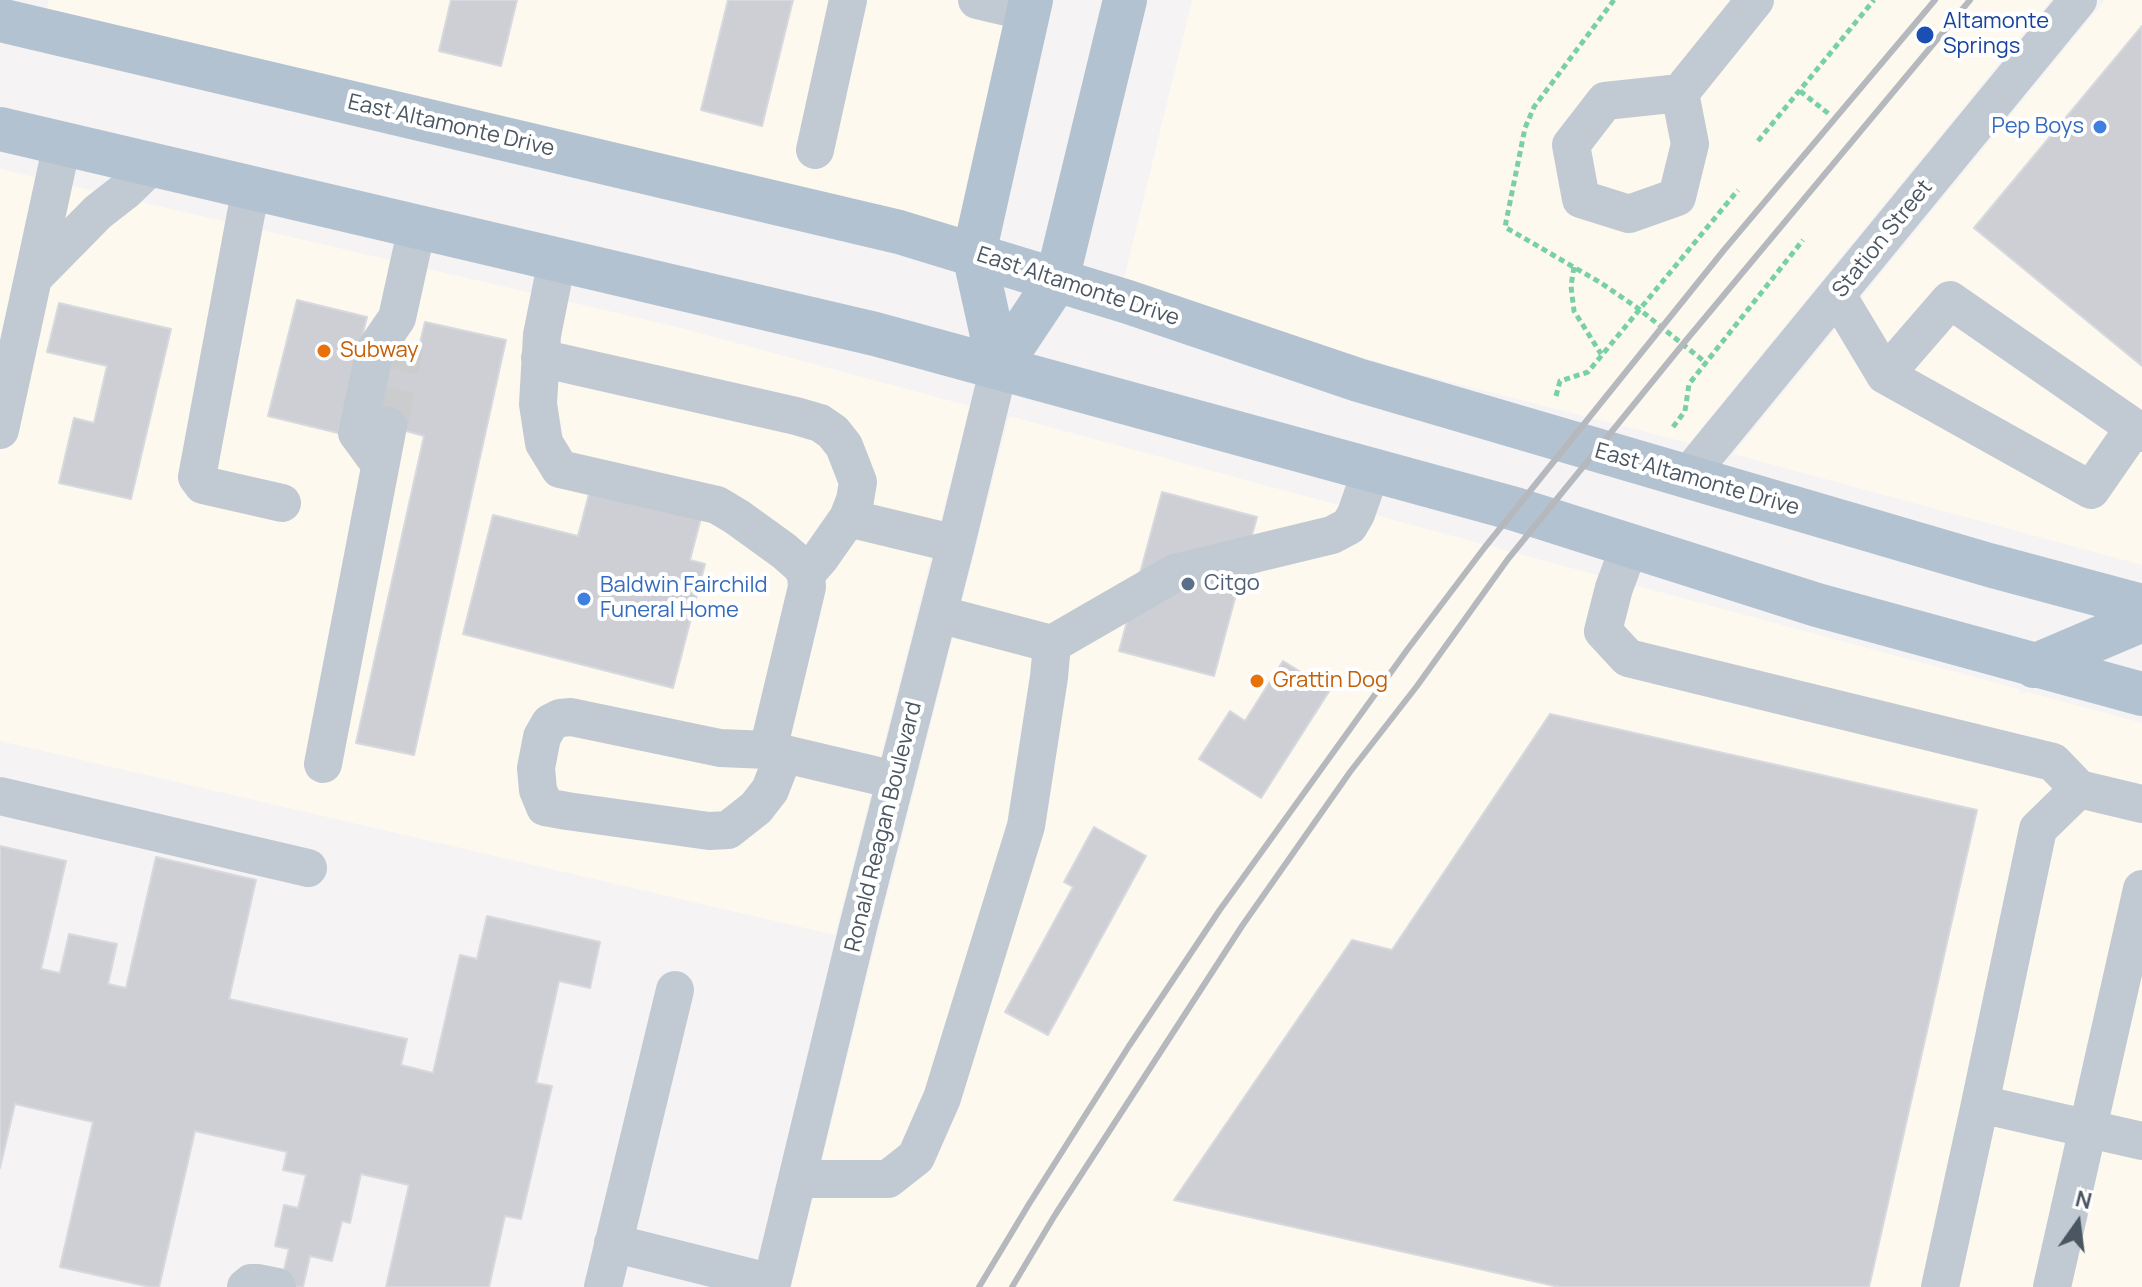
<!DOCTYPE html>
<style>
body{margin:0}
#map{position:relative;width:2142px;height:1287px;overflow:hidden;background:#f5f3f3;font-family:Manrope,sans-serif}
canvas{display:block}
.north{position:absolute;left:2038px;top:1183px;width:80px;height:80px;-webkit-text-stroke:6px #fff;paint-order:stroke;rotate:14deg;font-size:22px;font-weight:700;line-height:32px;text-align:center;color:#4a5661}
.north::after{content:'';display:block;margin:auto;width:28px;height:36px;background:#4a5661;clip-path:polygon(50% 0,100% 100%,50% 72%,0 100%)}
</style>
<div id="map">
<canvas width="2142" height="1287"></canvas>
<div class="north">N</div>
</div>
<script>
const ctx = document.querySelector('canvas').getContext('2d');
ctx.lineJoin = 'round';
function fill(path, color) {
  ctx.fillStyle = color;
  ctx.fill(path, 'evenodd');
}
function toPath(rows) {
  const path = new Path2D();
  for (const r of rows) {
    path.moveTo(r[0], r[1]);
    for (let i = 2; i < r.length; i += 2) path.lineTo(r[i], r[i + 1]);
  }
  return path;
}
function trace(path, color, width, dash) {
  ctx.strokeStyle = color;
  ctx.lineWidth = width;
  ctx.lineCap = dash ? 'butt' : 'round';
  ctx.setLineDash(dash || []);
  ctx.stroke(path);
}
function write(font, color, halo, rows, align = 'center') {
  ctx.font = font + ' Manrope,sans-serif';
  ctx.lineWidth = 8;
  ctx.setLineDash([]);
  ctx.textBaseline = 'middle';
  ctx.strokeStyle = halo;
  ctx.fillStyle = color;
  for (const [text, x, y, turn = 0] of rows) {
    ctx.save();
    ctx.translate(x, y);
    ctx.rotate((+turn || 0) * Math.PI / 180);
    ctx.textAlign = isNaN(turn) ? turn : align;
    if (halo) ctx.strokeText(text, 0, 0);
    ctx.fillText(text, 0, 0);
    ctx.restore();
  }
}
const commercial = toPath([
 [49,0,1010,0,958,242,41,32],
 [1192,0,2051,0,1689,443,1419,374,1122,287],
 [2105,0,2142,0,2142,565,1733,454],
 [0,169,673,326,970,406,835,935,0,741],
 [1009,416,2019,689,2021,695,2028,692,2142,723,2142,1287,791,1287,879,928]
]);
const building = toPath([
 [451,0,517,0,501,66,439,51,451,0],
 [728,0,793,0,762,126,701,110,728,0],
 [2142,26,2142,366,1974,228,2142,26],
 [297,300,367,317,338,433,268,416,297,300],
 [59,303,171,329,131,499,59,483,74,418,94,423,107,366,47,352,59,303],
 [425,322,506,340,414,755,356,743,424,436,388,426,371,424,389,345,418,351,425,322],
 [591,486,702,514,690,560,705,564,673,688,463,634,493,515,578,536,591,486],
 [1162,492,1257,517,1214,676,1119,651,1162,492],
 [1283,661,1330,690,1261,798,1199,759,1230,711,1245,721,1283,661],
 [1550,714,1977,810,1869,1287,1559,1287,1174,1200,1352,940,1392,950,1550,714],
 [1094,827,1146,856,1048,1035,1005,1012,1073,887,1064,882,1094,827],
 [0,846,66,861,41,969,60,973,69,934,117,944,108,984,126,988,156,857,256,880,229,999,407,1039,401,1065,433,1073,460,955,477,959,487,916,600,942,590,988,559,981,536,1083,552,1086,521,1219,505,1216,489,1287,386,1287,409,1185,361,1174,350,1223,342,1221,332,1261,310,1256,303,1287,280,1287,289,1249,275,1246,284,1205,298,1208,306,1175,283,1170,287,1152,195,1131,159,1287,150,1287,60,1267,93,1122,15,1104,0,1168,0,846]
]);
const minorTunnel = toPath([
 [388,426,404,348]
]);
const path = toPath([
 [1614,0,1534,107,1525,128,1505,227,1601,283,1639,309,1706,363],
 [1800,91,1829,114],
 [1758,141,1874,0],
 [1574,267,1571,286,1574,311,1601,354],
 [1556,396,1560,381,1588,372,1738,190],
 [1673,427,1685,411,1689,384,1803,240]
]);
const minor = toPath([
 [977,0,1028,12],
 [1680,93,1690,144,1677,197,1629,214,1581,199,1571,145,1605,101,1680,93,1755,0],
 [62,144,33,278,98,212,125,191,153,164],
 [815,150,848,0],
 [251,187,197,477,203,485,282,503],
 [557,260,542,335,538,404,544,443,560,469,717,505,737,517,784,551,800,565,806,574,807,587,768,750],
 [1837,295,1885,375],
 [540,358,796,416,820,423,833,432,844,446,858,482,855,500,848,518],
 [2134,428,2091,490,1885,375,1950,300,2142,433],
 [0,430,33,278],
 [379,463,357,433,375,350,397,318,417,227],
 [1687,477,2078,0],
 [1630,545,1614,588,1603,631,1628,658,2053,762,2079,789,2142,804],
 [806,574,820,558,848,518,956,544],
 [1052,644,1175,573,1332,535,1349,526,1356,514,1371,471],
 [784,754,770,790,756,808,728,830,709,831,567,811,545,807,538,790,536,768,542,737,550,723,560,718,571,717,720,748,768,750,895,780],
 [323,764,388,426],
 [2079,789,2038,829,1980,1104,2142,1141],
 [0,796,308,868],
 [797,1179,888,1179,916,1157,942,1098,1026,826,1049,677,1052,644,938,614],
 [613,1243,772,1283],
 [246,1287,251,1283,257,1283,277,1287],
 [603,1287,675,990],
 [771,1287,859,923,956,544,999,367],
 [1940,1287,1980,1104],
 [2052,1287,2142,889]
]);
const major = toPath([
 [0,20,899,232,1128,302,1358,380,1989,565,2142,606],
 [0,129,875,334,1515,509,1817,605,2142,694],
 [999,367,1057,280,1125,0],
 [999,367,974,254,1031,0],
 [2034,666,2142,620]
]);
const rail = toPath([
 [979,1287,1029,1204,1129,1046,1219,911,1407,650,1485,547,1724,250,1935,0],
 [1012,1287,1055,1215,1242,926,1350,772,1417,686,1508,559,1683,344,1970,0]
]);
const markers = [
 [1925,35,10,"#1a4fb4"],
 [2100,127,8,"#3f7fe0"],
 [324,351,8,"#e8710a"],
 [1188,584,8,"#5c6f8a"],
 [584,599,8,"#3f7fe0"],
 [1257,681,8,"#e8710a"]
];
const transitNames = [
 ["Altamonte",1943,22],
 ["Springs",1943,47]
];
const streetNames = [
 ["East Altamonte Drive",451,126,13],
 ["Station Street",1883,239,-51],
 ["East Altamonte Drive",1078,287,18],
 ["East Altamonte Drive",1697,480,16],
 ["Ronald Reagan Boulevard",884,827,-76]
];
const shopNames = [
 ["Pep Boys",2084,127],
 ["Baldwin Fairchild",600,586,"left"],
 ["Funeral Home",600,611,"left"]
];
const foodNames = [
 ["Subway",340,351],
 ["Grattin Dog",1273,681]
];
const serviceNames = [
 ["Citgo",1204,584]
];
fill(commercial, '#fdf9ef');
fill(building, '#cdcfd5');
trace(building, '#d7d9de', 2);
trace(minorTunnel, '#caccce', 38, [38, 19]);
trace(path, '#7ad0a6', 5, [6, 4]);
trace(minor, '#c1cad2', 38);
trace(major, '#b3c2d1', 44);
trace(rail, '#b5b8bd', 6);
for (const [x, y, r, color] of markers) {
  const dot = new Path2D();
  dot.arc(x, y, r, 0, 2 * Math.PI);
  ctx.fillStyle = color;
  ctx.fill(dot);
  trace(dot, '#fff', 3);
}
write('22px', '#164399', '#fff', transitNames, 'left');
write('22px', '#4a5661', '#fff', streetNames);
write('22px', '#366cbe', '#fff', shopNames, 'right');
write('22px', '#c56008', '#fff', foodNames, 'left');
write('22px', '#4e5e75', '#fff', serviceNames, 'left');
</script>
